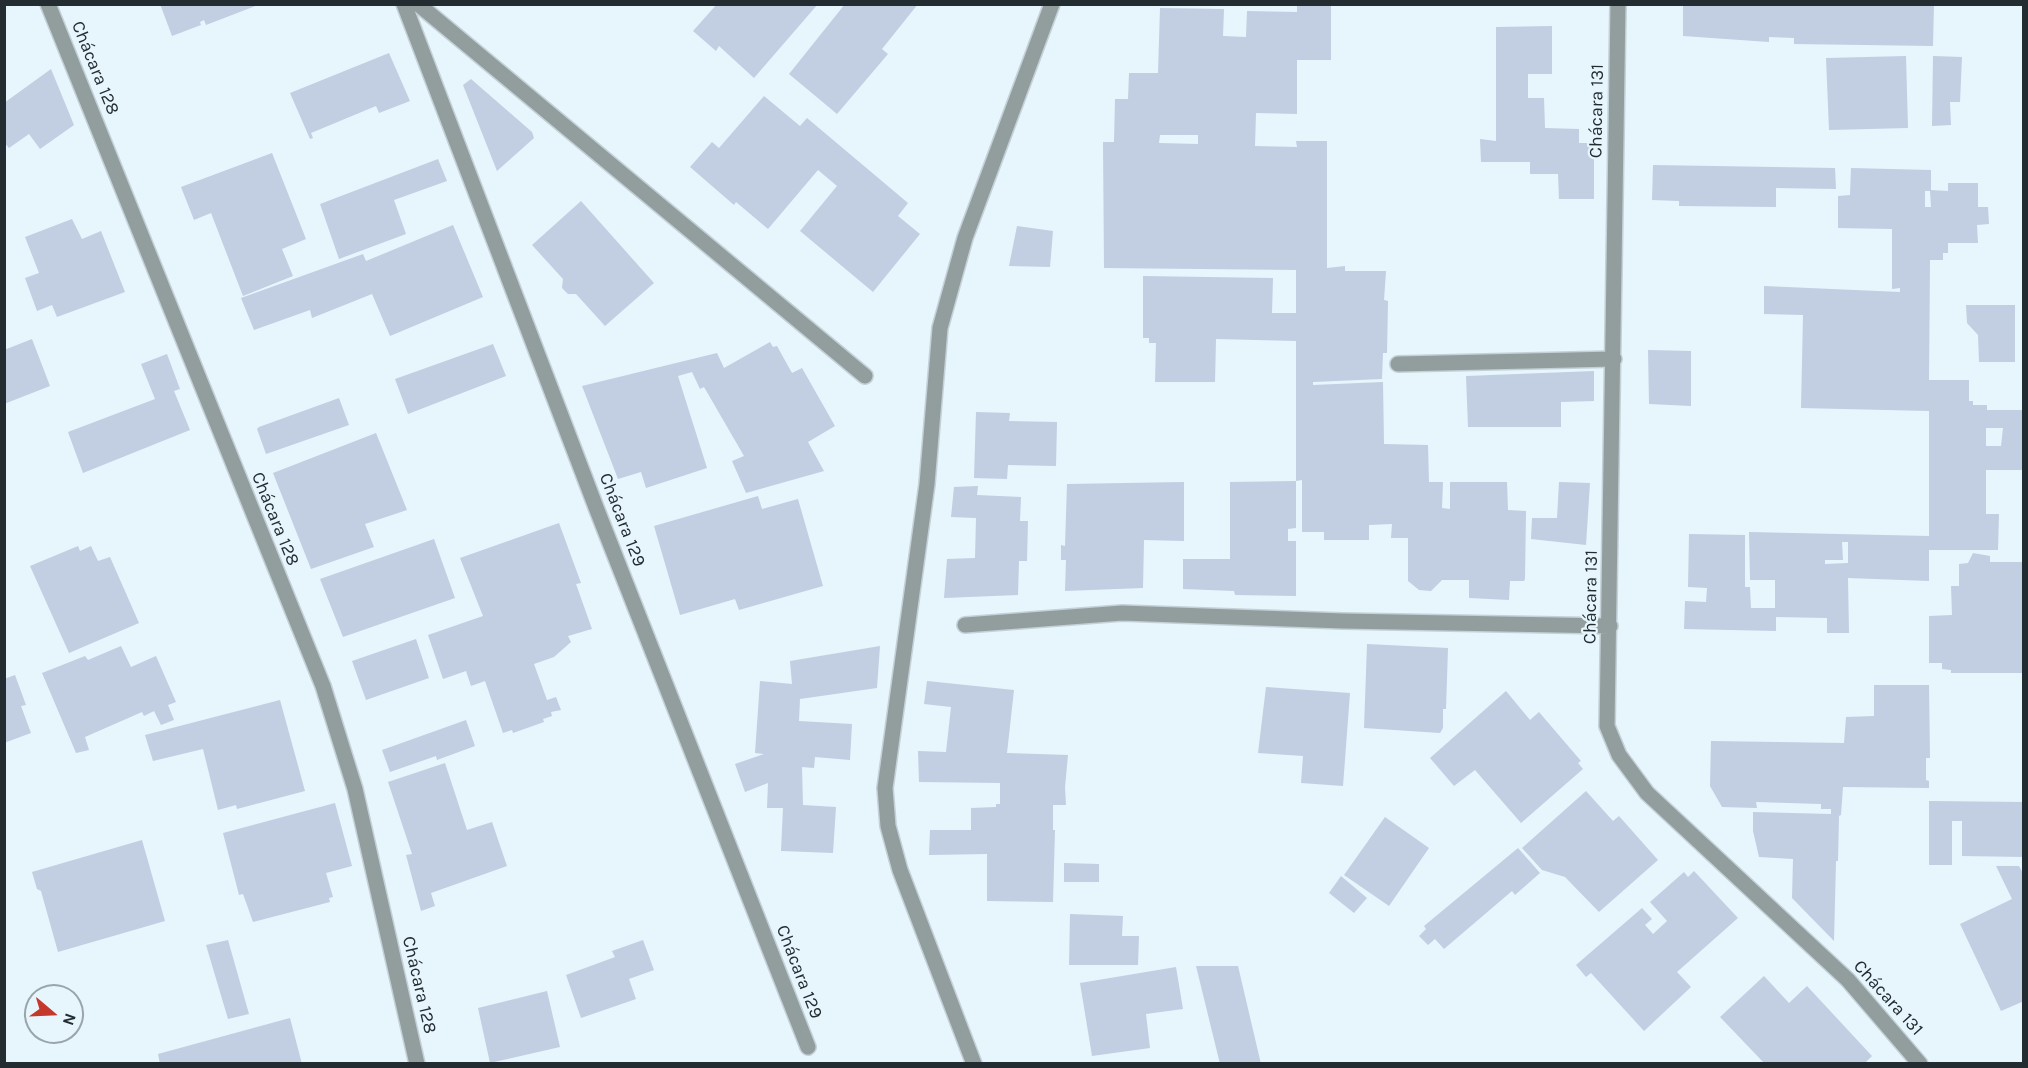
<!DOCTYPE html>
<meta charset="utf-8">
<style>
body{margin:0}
#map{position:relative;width:2028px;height:1068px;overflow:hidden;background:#e7f5fd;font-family:Karla,sans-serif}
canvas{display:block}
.frame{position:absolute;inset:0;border:6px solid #232d31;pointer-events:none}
.north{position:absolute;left:24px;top:984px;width:60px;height:60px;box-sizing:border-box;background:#e7f5fd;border:2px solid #99a5ab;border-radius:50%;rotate:109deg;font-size:16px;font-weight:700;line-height:24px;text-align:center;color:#232d31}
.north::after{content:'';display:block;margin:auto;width:21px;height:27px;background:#c5382c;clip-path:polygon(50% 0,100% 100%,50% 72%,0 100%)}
</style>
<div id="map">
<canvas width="2028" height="1068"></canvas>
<div class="frame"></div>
<div class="north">N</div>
</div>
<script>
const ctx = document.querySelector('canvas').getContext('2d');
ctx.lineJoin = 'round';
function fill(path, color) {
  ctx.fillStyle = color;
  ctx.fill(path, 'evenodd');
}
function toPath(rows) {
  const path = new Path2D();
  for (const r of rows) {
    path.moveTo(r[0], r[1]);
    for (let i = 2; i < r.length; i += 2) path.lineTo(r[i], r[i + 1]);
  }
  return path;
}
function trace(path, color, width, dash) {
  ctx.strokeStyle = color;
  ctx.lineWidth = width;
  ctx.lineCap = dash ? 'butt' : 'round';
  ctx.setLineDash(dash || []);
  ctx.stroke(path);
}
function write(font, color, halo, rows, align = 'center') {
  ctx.font = font + ' Karla,sans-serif';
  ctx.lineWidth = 4.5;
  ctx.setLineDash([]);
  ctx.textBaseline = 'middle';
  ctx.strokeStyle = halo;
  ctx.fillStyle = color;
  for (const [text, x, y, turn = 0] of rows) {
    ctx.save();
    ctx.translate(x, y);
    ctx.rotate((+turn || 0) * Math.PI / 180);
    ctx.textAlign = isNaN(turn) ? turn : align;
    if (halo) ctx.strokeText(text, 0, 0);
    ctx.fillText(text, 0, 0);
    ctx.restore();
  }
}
const building = toPath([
 [160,4,258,4,258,5,206,25,204,20,200,22,201,25,172,36],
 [717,4,818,4,754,78,719,46,716,51,693,31],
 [845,4,918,4,882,49,888,54,837,114,789,74],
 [1297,4,1331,4,1331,60,1297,60,1297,114,1256,113,1255,146,1297,147,1296,141,1327,141,1327,268,1345,266,1345,271,1386,271,1384,300,1388,301,1387,353,1383,353,1382,379,1313,382,1313,385,1383,382,1384,444,1428,445,1429,482,1443,482,1442,508,1450,509,1450,482,1507,482,1508,510,1526,511,1525,579,1524,581,1510,581,1509,600,1469,598,1469,580,1442,580,1431,591,1419,590,1408,581,1408,538,1391,538,1392,524,1369,525,1369,540,1324,540,1324,532,1302,532,1302,480,1296,481,1296,341,1216,339,1215,382,1155,382,1156,343,1149,343,1149,338,1143,338,1143,276,1273,278,1272,313,1296,313,1296,270,1104,268,1103,142,1114,142,1115,99,1128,99,1129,73,1158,73,1160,8,1224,9,1223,36,1246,37,1247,11,1297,12],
 [1160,135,1198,135,1198,144,1159,143],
 [1683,4,1934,4,1933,46,1794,44,1794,38,1769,37,1769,42,1683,36],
 [1552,26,1552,74,1528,74,1528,98,1544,98,1545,128,1579,129,1579,143,1594,143,1594,199,1559,199,1558,174,1530,174,1530,162,1481,162,1480,139,1496,141,1496,27],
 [389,53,410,101,379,113,376,106,311,133,313,138,310,139,290,93],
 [1906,56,1908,128,1829,130,1826,58],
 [1933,56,1962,57,1960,102,1950,102,1951,125,1932,126],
 [51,69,74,125,40,149,29,134,9,148,4,142,4,103],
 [471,79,532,132,534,138,497,171,463,85],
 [764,96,800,126,807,118,908,203,898,216,920,234,873,292,800,231,837,186,818,170,768,229,736,202,734,205,690,167,712,142,719,148],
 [272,153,306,239,282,249,293,276,243,296,211,213,194,220,181,187],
 [438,159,447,181,394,200,406,234,339,259,320,204],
 [1653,165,1835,168,1836,189,1776,188,1776,207,1679,206,1679,201,1652,200],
 [1851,168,1931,170,1931,190,1948,191,1948,183,1978,183,1978,207,1988,207,1989,224,1977,225,1978,243,1948,243,1948,253,1943,253,1943,260,1930,260,1929,380,1969,380,1969,401,1973,401,1973,405,1987,405,1987,410,2024,410,2024,470,1986,470,1986,514,1999,514,1998,550,1929,550,1929,581,1848,578,1849,633,1827,633,1827,618,1776,617,1776,631,1684,629,1685,601,1706,602,1707,588,1688,587,1689,534,1745,535,1745,587,1750,587,1751,608,1775,608,1775,580,1750,580,1749,532,1929,536,1929,411,1801,408,1803,315,1764,314,1764,286,1900,292,1900,288,1892,289,1892,229,1838,228,1838,196,1850,195],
 [1925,191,1930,191,1931,207,1925,207],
 [1986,428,2003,428,2001,446,1986,446],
 [1842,542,1848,542,1848,563,1825,564,1825,560,1843,560],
 [581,201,654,283,605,326,576,294,568,294,562,288,563,279,532,245],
 [72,219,82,239,101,231,125,292,57,317,52,305,37,311,25,278,39,273,25,237],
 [453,225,483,297,390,336,372,294,312,318,310,310,254,330,241,298,363,254,366,261],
 [1017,226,1053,231,1050,267,1009,266],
 [1966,305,2015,305,2015,362,1979,362,1978,335,1967,323],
 [32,339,50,386,4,404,4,350],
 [770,342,773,347,777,346,792,373,802,368,835,426,808,442,824,471,746,493,732,461,744,456,704,387,700,389,692,372,678,376,707,468,646,488,641,472,618,479,582,386,717,353,724,368],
 [493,344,506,376,408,414,395,379],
 [1648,350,1691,351,1691,406,1649,404],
 [167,354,180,389,174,391,190,430,83,473,68,432,155,399,141,364],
 [1594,371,1594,401,1561,402,1561,427,1468,427,1466,376],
 [339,398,349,425,266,454,257,429,259,427],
 [976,412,1010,413,1009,421,1057,422,1056,466,1008,465,1007,479,974,478],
 [376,433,407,510,365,524,374,547,311,569,273,473],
 [1296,481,1296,528,1288,529,1288,541,1296,541,1296,596,1235,595,1234,591,1183,589,1183,559,1230,559,1230,482],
 [1184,482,1184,541,1144,540,1143,588,1065,591,1066,560,1061,560,1061,545,1065,546,1067,484],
 [1559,482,1590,483,1586,545,1531,539,1532,518,1557,518],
 [978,486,977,495,1021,497,1020,521,1028,521,1027,561,1019,561,1018,595,944,598,947,559,975,558,976,518,951,517,954,487],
 [758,496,762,509,798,499,823,586,739,610,735,599,680,615,654,526],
 [559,523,581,583,576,584,592,629,568,636,571,642,554,657,534,664,547,700,556,697,561,710,551,712,552,716,543,719,544,722,513,733,512,730,503,733,485,681,471,686,466,671,443,679,428,635,483,616,460,558],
 [434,539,455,598,343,637,320,579],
 [78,546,80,551,91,546,98,561,110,557,139,623,69,653,30,566],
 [1973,553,1990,556,1990,562,2024,562,2024,673,1951,673,1951,670,1942,669,1942,663,1929,663,1929,616,1952,615,1951,586,1959,586,1959,564,1968,563],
 [416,639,429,678,366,700,352,661],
 [1367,644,1448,648,1446,709,1443,709,1443,728,1440,733,1364,728],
 [121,646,131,667,156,656,176,702,168,705,174,720,161,725,154,711,144,716,142,712,85,737,89,750,76,753,42,673,85,656,88,660],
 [880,646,877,688,800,699,799,721,852,724,850,760,815,757,814,768,802,767,803,805,836,807,833,853,781,851,783,808,767,808,768,783,745,792,735,764,764,754,755,753,760,681,792,684,790,661],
 [15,675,26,705,21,706,31,733,4,743,4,679],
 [927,681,1014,690,1007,753,1068,755,1065,787,1066,805,1053,805,1053,830,1055,830,1053,902,987,901,987,854,929,855,930,830,971,830,971,808,996,807,996,804,1000,804,1000,783,919,782,918,751,946,752,951,707,924,704],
 [1874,685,1929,685,1930,758,1926,758,1926,780,1929,781,1929,788,1843,787,1841,815,1839,816,1838,861,1836,861,1834,941,1792,898,1793,859,1759,857,1753,831,1753,812,1831,814,1831,809,1821,809,1821,804,1756,802,1757,808,1722,807,1710,786,1711,741,1844,743,1846,717,1874,716],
 [1266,687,1350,693,1343,786,1301,783,1303,756,1258,753],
 [1506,691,1530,720,1539,712,1581,761,1578,763,1583,769,1521,823,1475,770,1454,786,1430,758],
 [280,700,305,791,237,809,236,805,218,810,203,749,153,761,145,735],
 [466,720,475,746,437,760,436,756,390,772,382,750],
 [445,763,467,830,492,822,507,866,431,893,435,906,421,911,406,855,412,854,388,782],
 [1586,791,1613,821,1619,816,1658,860,1599,912,1565,877,1542,870,1522,848],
 [1929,801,2024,802,2024,857,1962,856,1962,821,1952,821,1952,865,1929,865],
 [335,803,352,866,326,873,333,897,329,898,330,902,253,922,243,894,239,895,223,833],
 [1385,817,1429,848,1389,906,1344,875],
 [142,840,165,921,58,952,41,891,37,889,32,872],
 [1518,848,1540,873,1515,895,1512,891,1444,949,1435,939,1428,945,1419,936,1426,929,1424,926],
 [1064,863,1099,864,1099,882,1064,882],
 [1996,866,2019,866,2024,875,2024,1001,2001,1011,1960,924,2012,899],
 [1694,871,1738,918,1677,972,1691,987,1644,1031,1591,973,1586,977,1576,965,1642,908,1652,919,1645,925,1653,934,1667,921,1650,902,1684,872,1688,877],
 [1341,876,1367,898,1354,913,1329,893],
 [1070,914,1123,916,1122,936,1139,936,1138,965,1069,965],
 [228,940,249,1014,228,1019,206,945],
 [643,940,654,970,629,979,636,999,581,1018,566,975,615,957,612,951],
 [1196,966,1238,966,1261,1064,1220,1064],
 [1176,967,1183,1009,1146,1014,1150,1048,1092,1056,1080,983],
 [1764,976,1789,1003,1807,986,1872,1056,1864,1064,1765,1064,1720,1017],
 [547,991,560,1047,490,1063,478,1008],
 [290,1018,302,1064,160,1064,158,1054]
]);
const minor = toPath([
 [48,4,323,686,355,789,417,1064],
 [404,4,597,510,808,1047],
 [418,4,865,376],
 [1618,4,1607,726,1619,755,1647,793,1848,980,1920,1064],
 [1398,364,1614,359],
 [965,625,1122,613,1343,621,1610,626],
 [974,1064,900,870,888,826,885,788,927,484,940,328,965,238,1052,4]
]);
const streetNames = [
 ["Chácara 128",95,68,68],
 ["Chácara 131",1597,111,-89],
 ["Chácara 128",275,519,68],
 ["Chácara 129",622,520,69],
 ["Chácara 131",1591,597,-89],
 ["Chácara 129",799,972,69],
 ["Chácara 128",419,985,77],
 ["Chácara 131",1888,998,48]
];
fill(building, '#c2cee2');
trace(minor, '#c4d1d8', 18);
trace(minor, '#929e9e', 15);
write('18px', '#232d31', '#e7f5fd', streetNames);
</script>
